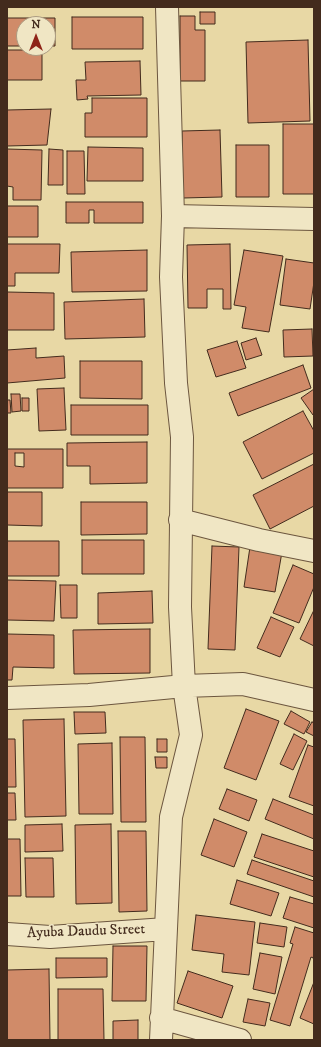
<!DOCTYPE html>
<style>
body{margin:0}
#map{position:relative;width:321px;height:1047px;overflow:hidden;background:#e8d8a5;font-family:"IM FELL DW Pica",serif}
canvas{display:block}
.frame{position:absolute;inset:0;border:8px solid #432b1d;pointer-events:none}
.north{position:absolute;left:16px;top:16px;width:40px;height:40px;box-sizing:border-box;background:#f0e6c4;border:1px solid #ab9b81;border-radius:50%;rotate:0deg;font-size:11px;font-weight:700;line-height:16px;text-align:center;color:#432b1d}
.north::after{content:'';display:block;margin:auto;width:14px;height:18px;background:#8f2418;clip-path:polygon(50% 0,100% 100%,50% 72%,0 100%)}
</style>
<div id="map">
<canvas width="321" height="1047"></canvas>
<div class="frame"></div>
<div class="north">N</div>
</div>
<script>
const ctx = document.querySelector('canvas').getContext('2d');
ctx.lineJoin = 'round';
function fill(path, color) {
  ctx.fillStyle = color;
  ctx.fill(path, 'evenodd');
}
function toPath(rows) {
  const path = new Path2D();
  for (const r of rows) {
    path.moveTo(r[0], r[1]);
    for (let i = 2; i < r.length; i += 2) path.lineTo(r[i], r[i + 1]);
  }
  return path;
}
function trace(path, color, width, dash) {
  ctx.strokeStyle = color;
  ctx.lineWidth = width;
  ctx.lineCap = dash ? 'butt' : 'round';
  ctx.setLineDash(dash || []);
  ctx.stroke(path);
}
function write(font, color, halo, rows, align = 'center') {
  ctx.font = font + ' "IM FELL DW Pica",serif';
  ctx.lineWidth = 3;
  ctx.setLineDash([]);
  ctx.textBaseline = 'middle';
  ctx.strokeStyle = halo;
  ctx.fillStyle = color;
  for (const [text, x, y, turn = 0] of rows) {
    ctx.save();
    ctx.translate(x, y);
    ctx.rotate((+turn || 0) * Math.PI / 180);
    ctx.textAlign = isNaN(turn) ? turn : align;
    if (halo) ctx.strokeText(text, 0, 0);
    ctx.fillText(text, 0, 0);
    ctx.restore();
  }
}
const building = toPath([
 [200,12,215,12,215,24,200,24,200,12],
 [180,16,195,16,195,30,205,30,205,81,180,81,180,16],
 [72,17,143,17,143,49,72,49,72,17],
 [7,18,55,18,55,46,48,46,48,24,24,24,24,46,7,46,7,18],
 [308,40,310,121,248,123,246,42,308,40],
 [7,50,42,50,42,80,7,80,7,50],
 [140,61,141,95,87,96,88,99,77,100,76,80,86,80,85,62,140,61],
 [92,98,147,98,147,137,85,137,85,113,92,113,92,98],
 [51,109,47,145,7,146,7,110,51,109],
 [283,124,314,124,314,194,283,194,283,124],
 [220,130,222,197,183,198,182,131,220,130],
 [236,145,269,145,269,197,236,197,236,145],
 [88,147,143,148,143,181,87,181,88,147],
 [7,149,42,150,41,200,13,200,13,187,7,186,7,149],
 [49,149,63,150,63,185,48,185,49,149],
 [67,151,84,151,85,194,67,194,67,151],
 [66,202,143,202,143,223,94,223,94,210,89,210,89,223,66,223,66,202],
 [7,206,38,206,38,237,7,237,7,206],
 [7,244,60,244,59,273,15,273,15,286,7,286,7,244],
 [230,244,231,309,223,309,223,289,207,289,207,308,188,308,187,245,230,244],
 [147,250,147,291,72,292,71,252,147,250],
 [244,250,283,256,269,332,242,328,246,307,234,305,244,250],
 [286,259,314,263,314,282,310,309,280,305,286,259],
 [7,292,54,293,54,330,7,330,7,292],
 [144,299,145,337,65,339,64,302,144,299],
 [312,329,313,356,284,357,283,330,312,329],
 [256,338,262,355,246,360,241,343,256,338],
 [237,341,246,368,216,377,207,350,237,341],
 [36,348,36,358,64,356,65,378,7,383,7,350,36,348],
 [80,361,142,361,142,399,80,398,80,361],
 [303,365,311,388,238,416,229,393,303,365],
 [64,388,66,430,39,431,37,389,64,388],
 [314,389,314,415,313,415,301,398,314,389],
 [11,394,20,394,21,411,12,412,11,394],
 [22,398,29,398,29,411,22,411,22,398],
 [7,400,10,400,11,413,7,413,7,400],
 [71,405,148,405,148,435,71,435,71,405],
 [303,411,314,431,314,453,262,479,243,442,303,411],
 [147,442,147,483,90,484,90,466,67,466,67,443,147,442],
 [7,449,63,449,63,488,7,488,7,449],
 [15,453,24,453,24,467,15,466,15,453],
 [314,464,314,506,270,529,253,495,314,464],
 [7,492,42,492,42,526,7,525,7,492],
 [81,502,147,502,147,534,81,535,81,502],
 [82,540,144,540,144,574,82,574,82,540],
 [7,541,59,541,59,576,7,576,7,541],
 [212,546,239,547,235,650,208,649,212,546],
 [250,547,282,552,275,592,244,587,250,547],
 [293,565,314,574,314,587,299,623,273,613,293,565],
 [7,580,56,581,54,621,7,620,7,580],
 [60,585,77,585,77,618,61,618,60,585],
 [152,591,153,623,98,624,98,593,152,591],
 [314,610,314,646,300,639,314,610],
 [271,617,294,627,280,657,257,648,271,617],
 [150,629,150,673,74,674,73,630,150,629],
 [7,634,54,635,54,668,13,667,12,680,7,680,7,634],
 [246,709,279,721,256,780,224,768,246,709],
 [291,711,310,722,304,734,284,724,291,711],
 [74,712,105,712,106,733,75,734,74,712],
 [64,719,66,816,25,817,23,720,64,719],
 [312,722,314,723,314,736,306,732,312,722],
 [294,734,307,741,293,770,280,764,294,734],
 [120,737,145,737,146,822,121,822,120,737],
 [7,739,15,739,16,787,7,787,7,739],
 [157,739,167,739,167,752,157,752,157,739],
 [112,743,113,814,79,814,78,744,112,743],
 [308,745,314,747,314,806,289,797,308,745],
 [155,757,167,757,167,768,156,768,155,757],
 [227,789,257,800,249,821,219,809,227,789],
 [7,793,15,793,16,820,7,820,7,793],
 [273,799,314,815,314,839,265,819,273,799],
 [214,819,247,832,234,867,201,855,214,819],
 [62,824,63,851,25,852,25,825,62,824],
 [111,824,112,903,76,904,75,825,111,824],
 [118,831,146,831,147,911,119,912,118,831],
 [262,834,314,851,314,877,254,857,262,834],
 [7,839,20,839,21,896,7,896,7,839],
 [25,858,53,858,54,897,26,897,25,858],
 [252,860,314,881,314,897,247,874,252,860],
 [237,880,279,893,271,916,230,904,237,880],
 [290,897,314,904,314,928,283,918,290,897],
 [196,915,255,922,249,975,222,972,224,954,192,950,196,915],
 [260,923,287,927,284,947,257,943,260,923],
 [295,927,314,933,314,954,313,958,311,957,290,1026,270,1020,293,944,290,943,295,927],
 [113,946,147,946,146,1001,112,1001,113,946],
 [260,953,282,957,275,994,253,989,260,953],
 [56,958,107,958,107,977,56,978,56,958],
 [49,969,50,1040,7,1040,7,970,49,969],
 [188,971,233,986,222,1018,177,1003,188,971],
 [314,982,314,1024,300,1018,314,982],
 [58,989,103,989,104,1040,58,1040,58,989],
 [248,999,270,1003,265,1026,243,1022,248,999],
 [138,1020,138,1040,113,1040,113,1021,138,1020]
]);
const street = toPath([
 [173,216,314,219],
 [180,520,259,540,314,551],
 [7,698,89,695,184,686,243,684,314,700],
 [7,934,50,937,166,929],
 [161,1018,240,1040],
 [161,1040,171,817,191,735,184,686,180,607,182,437,176,383,171,277,173,216,167,7]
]);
const streetNames = [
 ["Ayuba Daudu Street",86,932,-2]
];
fill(building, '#d08b69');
trace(building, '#432b1d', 1);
trace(street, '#6c563f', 24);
trace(street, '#f0e6c4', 22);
write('15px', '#432b1d', '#f0e6c4', streetNames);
</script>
